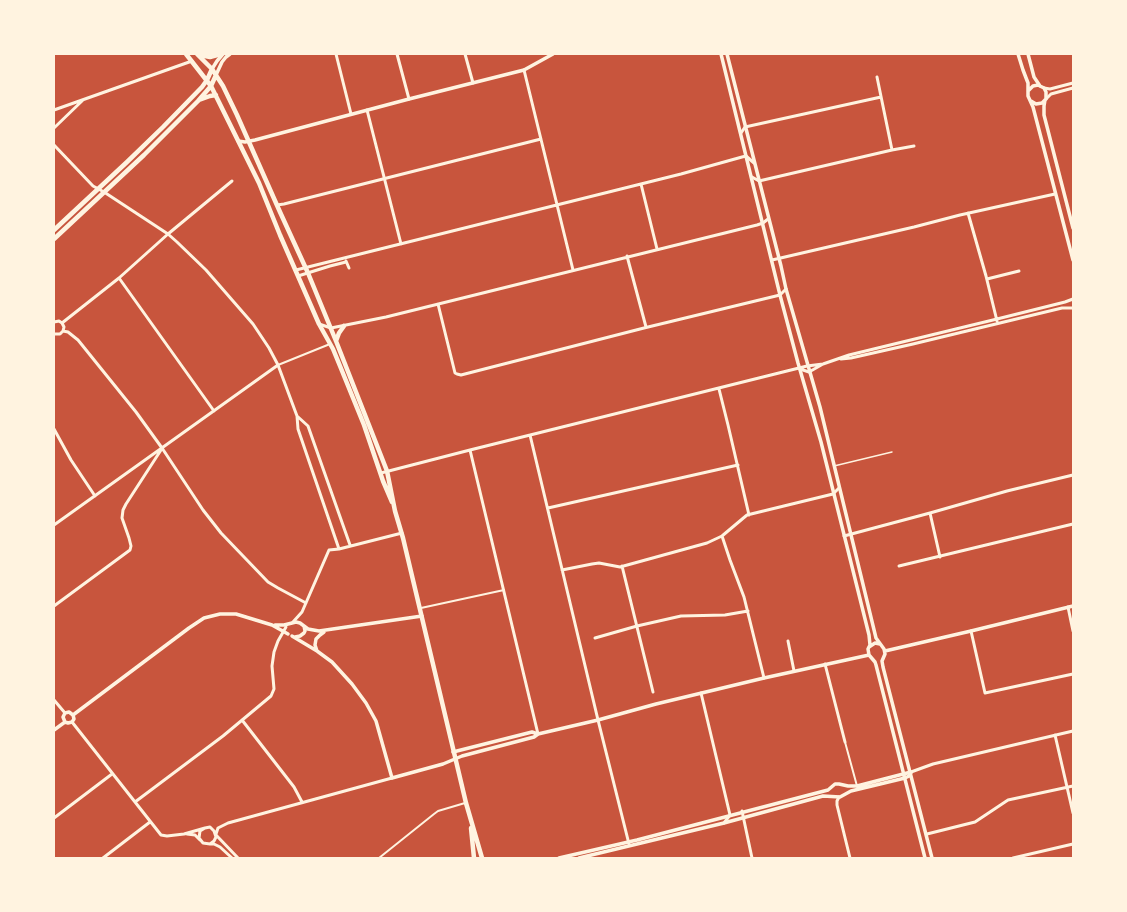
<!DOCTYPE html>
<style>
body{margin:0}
#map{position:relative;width:1127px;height:912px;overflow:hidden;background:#c8553d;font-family:Montserrat,sans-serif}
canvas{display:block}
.frame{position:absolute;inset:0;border:55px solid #fff3e0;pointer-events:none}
</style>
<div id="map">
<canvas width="1127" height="912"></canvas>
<div class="frame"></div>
</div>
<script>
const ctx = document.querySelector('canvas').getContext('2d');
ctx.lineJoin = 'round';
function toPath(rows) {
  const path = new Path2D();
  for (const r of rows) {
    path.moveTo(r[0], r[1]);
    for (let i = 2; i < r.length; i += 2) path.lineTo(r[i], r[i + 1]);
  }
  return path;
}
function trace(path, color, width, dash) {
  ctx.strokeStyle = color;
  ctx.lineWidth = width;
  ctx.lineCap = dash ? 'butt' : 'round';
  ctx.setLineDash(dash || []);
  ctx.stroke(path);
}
const service = toPath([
 [834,466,892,452]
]);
const pedestrian = toPath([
 [278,365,330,344],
 [421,608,504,590],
 [845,742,857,786],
 [379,858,434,814,438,811,465,803]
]);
const minor = toPath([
 [336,54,351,114],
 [397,54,409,99],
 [465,54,473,83],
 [524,70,573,270],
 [877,77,892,150],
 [1044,88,1050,89,1073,83],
 [1046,99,1051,94,1073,88],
 [54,110,192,61],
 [367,110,401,244],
 [54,128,83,100],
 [741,133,745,127,881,97],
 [54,145,93,186,104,192,168,234,177,242,206,270,253,324,269,348,278,365,297,416,298,429,339,549],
 [752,177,759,181,892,150,914,146],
 [641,184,657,249],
 [277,205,284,204,541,139],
 [968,213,986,276,997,321],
 [627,256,646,327],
 [772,260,914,227,960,215,1055,194],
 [346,261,349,268],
 [296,270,681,174,742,157,746,156,754,163],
 [298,276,330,266,346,262],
 [119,278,214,411],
 [987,279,1019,271],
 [438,304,455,373,457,374,461,375,644,328,780,295,786,289],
 [54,322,59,321,62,323,64,327,63,331,60,334,54,334],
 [62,323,119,278,168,234,232,181],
 [319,324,331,328,386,317,757,225,763,223,768,219],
 [63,331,68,332,78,340,136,412,162,448,203,510,221,533,268,582,278,588,306,603],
 [841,359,851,358,913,344,1062,308,1073,308],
 [800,369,809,372,823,364],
 [719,389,728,425,749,515],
 [297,416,308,426,350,545],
 [54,429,71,460,95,496],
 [530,435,598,720,629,844],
 [470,450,538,734],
 [381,473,470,450,807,366,823,364,849,355,997,319,1065,302,1073,299],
 [548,508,738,465],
 [930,513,940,557],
 [54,525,278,365],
 [722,536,730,560,744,597,764,678],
 [844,536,930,513,1007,491,1073,475],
 [622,566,653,692],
 [899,566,1073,524],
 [562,570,592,564,599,563,620,567,707,543,722,536,747,515,833,494,839,488],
 [54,606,130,550,131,546,129,538,122,518,123,510,126,504,161,450],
 [1068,607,1073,631],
 [293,622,302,612,329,550,339,549,402,533],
 [971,631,985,693,1073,674],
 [595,638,637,626,681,616,725,615,748,611],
 [788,641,794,671],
 [825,664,845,742],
 [701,693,730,815,724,823],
 [54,700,65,713],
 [242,720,294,787,302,802],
 [72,722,161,835,167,836,184,834,205,828,210,827,214,831,216,837,214,841,210,844,203,843,199,838,200,831,205,828],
 [1055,735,1073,813],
 [911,772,933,764,1073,731],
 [839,797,837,801,837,805,850,858],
 [135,802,223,736,271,696,274,689,272,666,274,652,278,641,286,627],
 [742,811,752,858],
 [54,818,112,774],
 [187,834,195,835,200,840],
 [216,834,218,828,228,823,392,778],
 [927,834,975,822,1008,800,1073,786],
 [216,835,238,858],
 [211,844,214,844,220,847,232,858],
 [103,858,150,822],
 [1013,858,1073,844]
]);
const tertiary = toPath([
 [721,54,780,295,798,363,821,442,869,635,870,645,868,649,869,655,875,662,876,665,925,858],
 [727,54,781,266,786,289,820,407,876,638,884,649,885,654,882,661,883,667,932,858],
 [1018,54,1023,70,1028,83,1028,96,1033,107,1073,260],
 [1028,54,1034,77,1040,86],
 [212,69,217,61,223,54],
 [216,75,222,62,226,57,230,54],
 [1028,91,1033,86,1038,85,1044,88,1046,92,1046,99,1042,103,1036,104,1031,101],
 [1045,100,1044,106,1044,115,1073,228],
 [238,141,245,142,255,140,409,99,524,70,553,54],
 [275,625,284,625,296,622,300,623,308,629,319,631,422,616],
 [292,636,317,651,332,662,352,684,366,703,376,721,392,778,443,764,462,756,534,737,538,734,598,720,656,704,764,678,869,655],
 [295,637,300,636,304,633,305,631,304,626],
 [869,647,875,643,880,644],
 [317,651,315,645,316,639,320,635,324,632],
 [885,651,971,631,1073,606],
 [73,715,189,628,204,618,220,614,236,614,272,625,288,634],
 [65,722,63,717,65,713,69,712,73,715],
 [65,722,68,723,72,722,74,719,73,715],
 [54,730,65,722],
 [453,752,532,732,538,734],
 [559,858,637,840,828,790,835,784,839,784,848,786,857,786,911,772],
 [579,858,724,823,823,796,840,797,851,791,905,778,909,776,911,773]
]);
const primary = toPath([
 [186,54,211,86,259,183,280,235,319,324,333,349,340,366,364,425,383,481,392,502],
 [197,54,212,69,223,86,237,115,280,212,308,273,336,341,387,471,395,511,403,538,466,803,482,858],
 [200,55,210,57,221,54],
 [199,100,210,96,216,95],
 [54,230,127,162,163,127,202,87,207,80,212,69],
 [54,239,144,155,198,101,211,86,216,75],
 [336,341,339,333,344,326],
 [471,828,474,858]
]);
trace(service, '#fff3e0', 1.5);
trace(pedestrian, '#fff3e0', 2);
trace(minor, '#fff3e0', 3);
trace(tertiary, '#fff3e0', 3.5);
trace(primary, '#fff3e0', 4.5);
</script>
